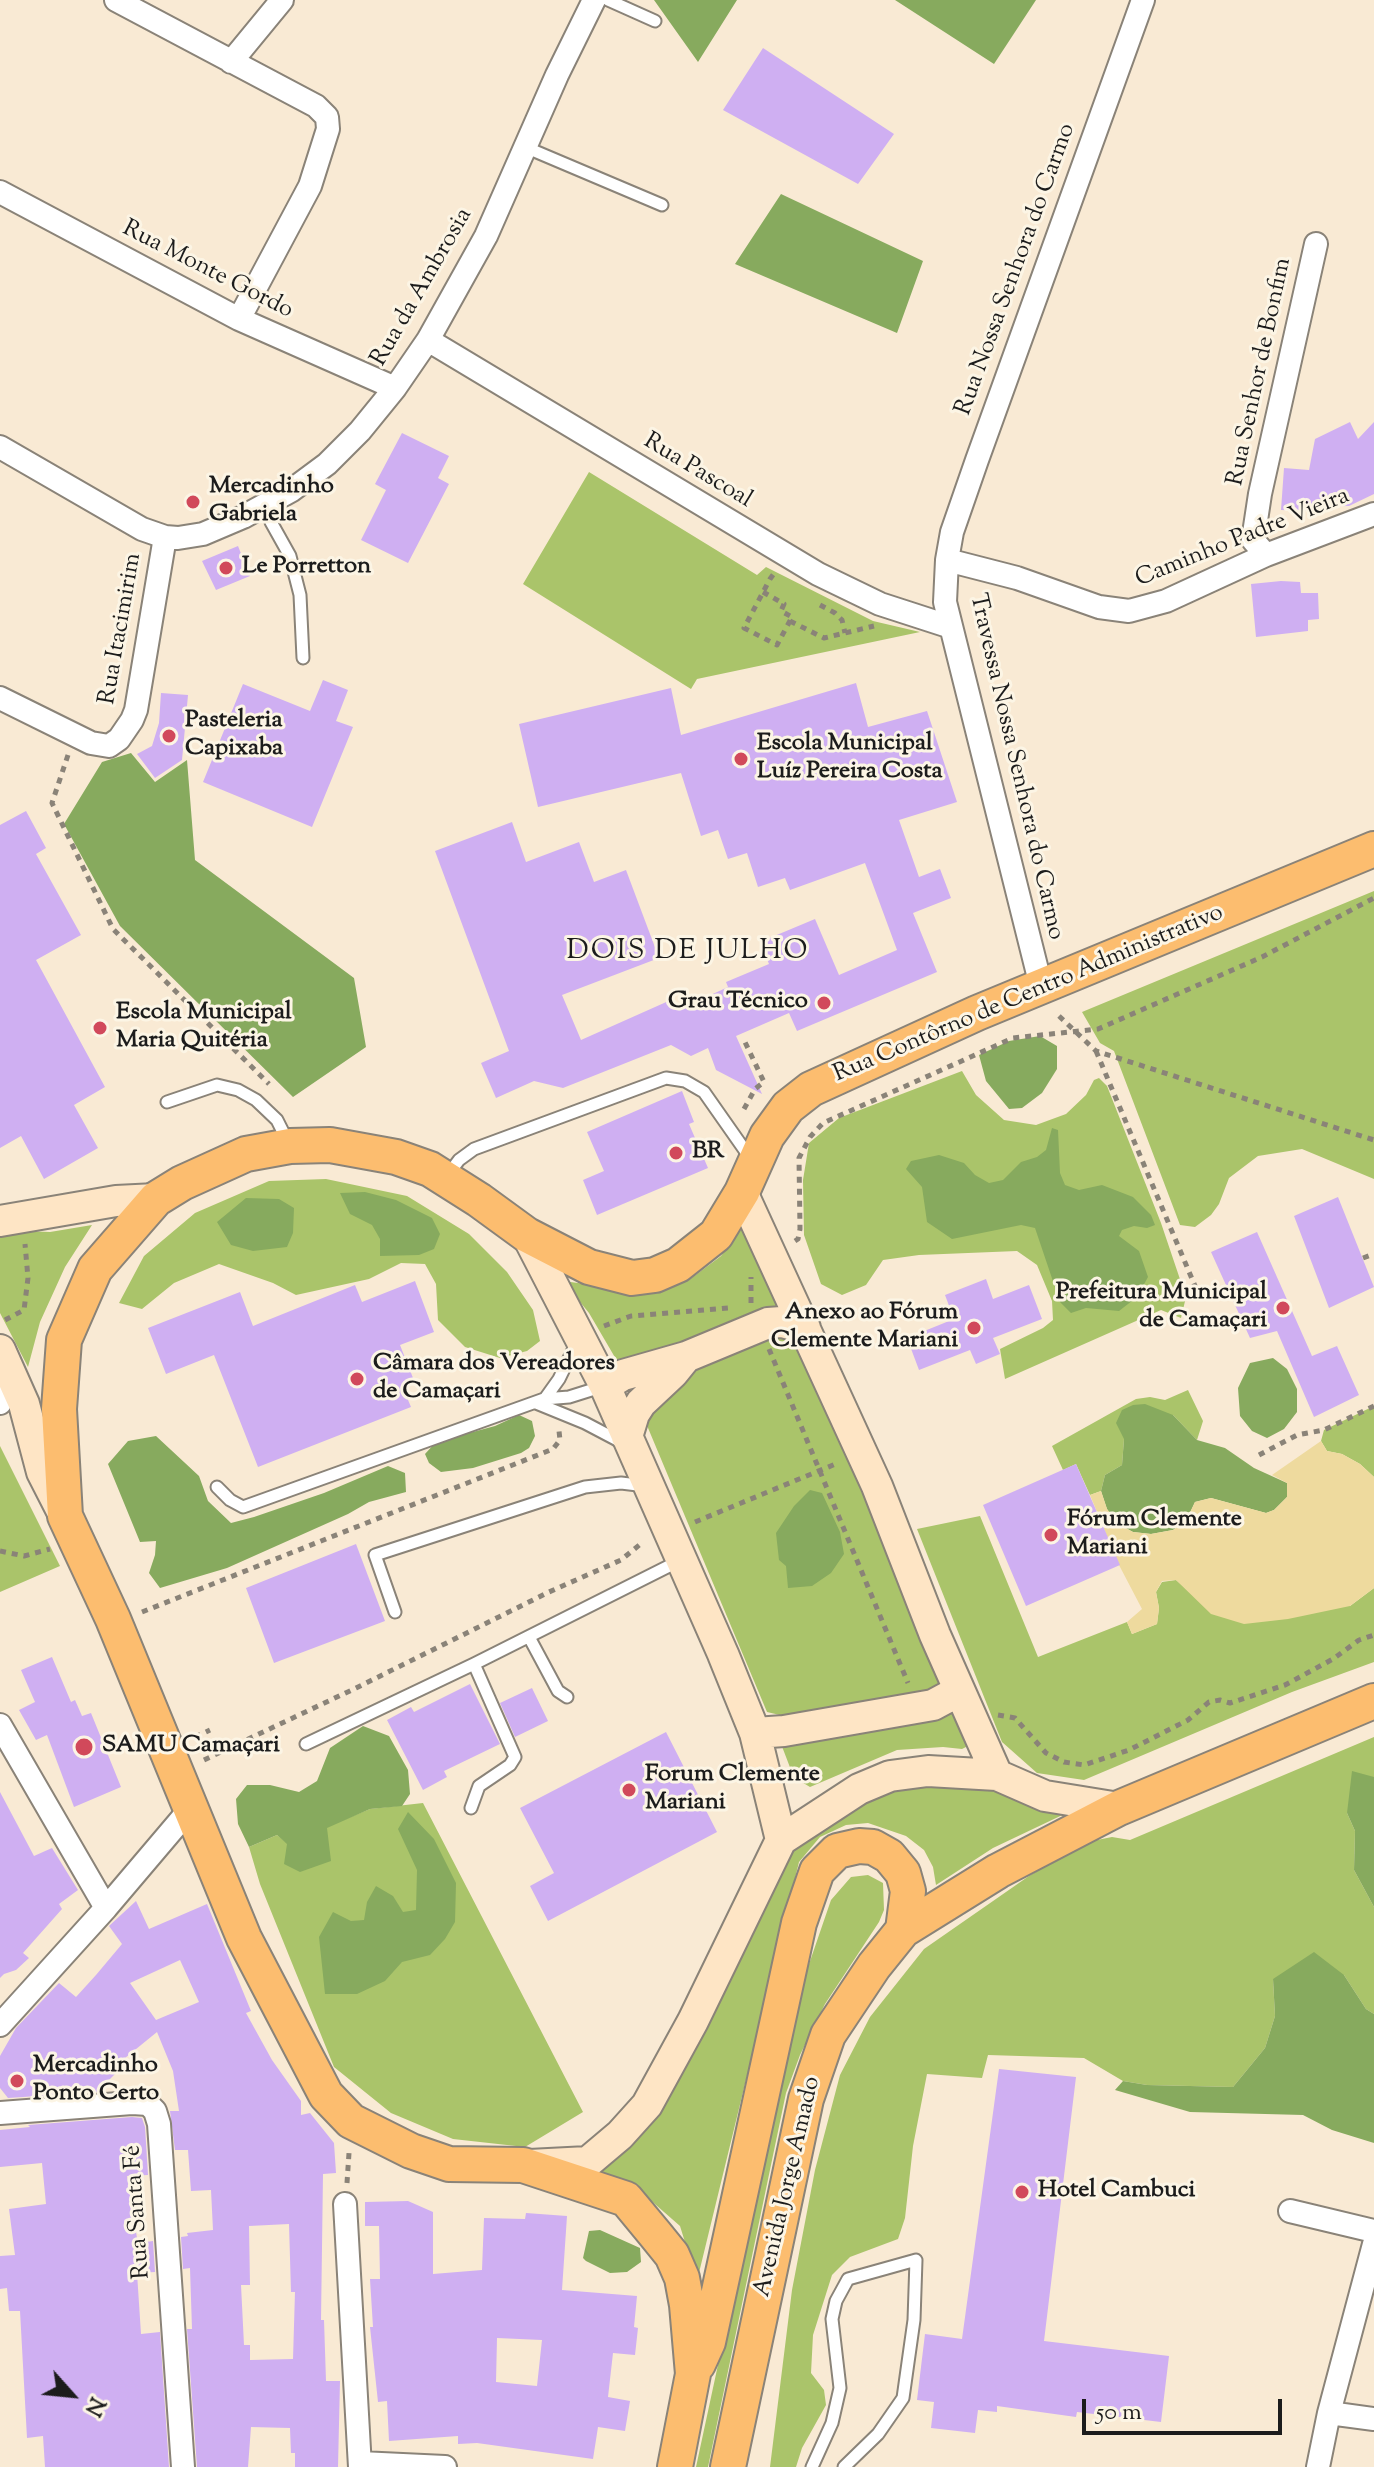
<!DOCTYPE html>
<meta charset="utf-8">
<style>
body{margin:0}
#map{position:relative;width:1374px;height:2467px;overflow:hidden;background:#f9ead4;font-family:"Sorts Mill Goudy",serif}
canvas{display:block}
.north{position:absolute;left:32px;top:2355px;width:80px;height:80px;-webkit-text-stroke:6px #fcf5e5;paint-order:stroke;rotate:117deg;font-size:22px;font-weight:700;line-height:32px;text-align:center;color:#1c1c1c}
.north::after{content:'';display:block;margin:auto;width:28px;height:36px;background:#1c1c1c;clip-path:polygon(50% 0,100% 100%,50% 72%,0 100%)}
.scale{position:absolute;left:1082px;top:2399px;width:200px;height:36px;box-sizing:border-box;border:4px solid #1c1c1c;border-top:0;padding-left:10px;font-size:24px;line-height:28px;white-space:nowrap;color:#1c1c1c;-webkit-text-stroke:6px #fcf5e5;paint-order:stroke}
</style>
<div id="map">
<canvas width="1374" height="2467"></canvas>
<div class="north">N</div>
<div class="scale">50 m</div>
</div>
<script>
const ctx = document.querySelector('canvas').getContext('2d');
ctx.lineJoin = 'round';
function fill(path, color) {
  ctx.fillStyle = color;
  ctx.fill(path, 'evenodd');
}
function toPath(rows) {
  const path = new Path2D();
  for (const r of rows) {
    path.moveTo(r[0], r[1]);
    for (let i = 2; i < r.length; i += 2) path.lineTo(r[i], r[i + 1]);
  }
  return path;
}
function trace(path, color, width, dash) {
  ctx.strokeStyle = color;
  ctx.lineWidth = width;
  ctx.lineCap = dash ? 'butt' : 'round';
  ctx.setLineDash(dash || []);
  ctx.stroke(path);
}
function write(font, color, halo, rows, align = 'center') {
  ctx.font = font + ' "Sorts Mill Goudy",serif';
  ctx.lineWidth = 6;
  ctx.setLineDash([]);
  ctx.textBaseline = 'middle';
  ctx.strokeStyle = halo;
  ctx.fillStyle = color;
  for (const [text, x, y, turn = 0] of rows) {
    ctx.save();
    ctx.translate(x, y);
    ctx.rotate((+turn || 0) * Math.PI / 180);
    ctx.textAlign = isNaN(turn) ? turn : align;
    if (halo) ctx.strokeText(text, 0, 0);
    ctx.fillText(text, 0, 0);
    ctx.restore();
  }
}
const green = toPath([
 [589,472,757,575,766,567,873,621,920,632,697,679,691,689,523,584],
 [1374,891,1374,1179,1302,1149,1258,1156,1229,1178,1219,1204,1211,1215,1195,1227,1180,1225,1114,1051,1100,1043,1082,1012],
 [962,1071,976,1095,1004,1120,1036,1125,1066,1114,1086,1095,1094,1080,1099,1078,1107,1086,1161,1223,1186,1297,1181,1318,1161,1310,1005,1379,1000,1349,1043,1328,1053,1320,1052,1301,1037,1265,1017,1251,919,1255,883,1260,866,1285,842,1295,821,1284,804,1235,803,1180,809,1143,839,1118],
 [326,1179,407,1196,469,1234,507,1272,533,1310,540,1341,527,1351,500,1358,465,1347,438,1320,436,1284,425,1264,401,1263,369,1279,296,1295,273,1283,219,1264,174,1283,142,1309,119,1303,144,1256,195,1213,269,1181],
 [749,1219,788,1311,620,1366,589,1313,563,1281,645,1292,689,1280,721,1256],
 [92,1225,65,1267,40,1322,28,1367,0,1313,0,1237,24,1231,50,1232],
 [767,1332,796,1340,937,1666,941,1681,936,1691,784,1716,767,1712,643,1416,683,1373],
 [1188,1390,1203,1421,1197,1440,1173,1415,1124,1439,1122,1465,1105,1475,1101,1491,1090,1495,1076,1464,1063,1470,1052,1446,1136,1399,1150,1397,1165,1400],
 [1374,1406,1374,1477,1360,1464,1342,1454,1327,1451,1321,1441,1324,1430],
 [0,1446,60,1566,0,1592],
 [980,1516,1038,1657,1127,1622,1132,1634,1157,1624,1159,1608,1156,1592,1162,1582,1176,1580,1190,1592,1350,1606,1374,1588,1374,1662,1292,1692,1084,1780,1037,1773,1002,1742,917,1529],
 [950,1703,968,1746,962,1749,943,1747,897,1750,810,1787,800,1781,791,1770,778,1736],
 [1374,1737,1374,1777,1347,1813,1355,1831,1354,1870,1374,1907,1374,2014,1366,2009,1344,1975,1273,1979,1275,2016,1265,2048,1233,2087,1147,2085,1123,2081,1084,2058,988,2055,982,2078,927,2074,913,2146,905,2218,898,2239,850,2257,832,2275,813,2335,811,2373,824,2390,826,2405,802,2448,796,2467,770,2467,792,2290,815,2170,840,2075,870,2017,924,1949,1029,1876,1087,1842,1112,1837,1130,1840],
 [930,1781,979,1786,1075,1809,993,1848,936,1885,933,1867,924,1850,906,1836,868,1823,846,1825,820,1837,799,1862,697,2281,680,2226,640,2191,591,2166,619,2154,660,2115,788,1854,810,1832,878,1792],
 [423,1803,583,2112,525,2147,453,2139,391,2113,334,2067,260,1884,249,1847,277,1835,287,1843,370,1809],
 [868,1875,883,1883,884,1910,879,1922,825,2004,800,2055,786,2093,708,2467,696,2467,796,2002,831,1900,851,1877]
]);
const forest = toPath([
 [654,0,737,0,698,62],
 [895,0,1036,0,994,64],
 [781,194,923,261,897,333,735,264],
 [131,753,155,782,187,760,195,860,354,978,366,1047,293,1097,120,926,64,824,102,762],
 [1040,1036,1057,1046,1057,1069,1042,1093,1022,1108,1009,1109,986,1081,979,1055,1009,1041],
 [1052,1128,1058,1130,1060,1173,1065,1185,1079,1190,1102,1185,1133,1197,1151,1215,1155,1225,1147,1228,1134,1226,1122,1230,1119,1236,1139,1251,1148,1277,1137,1297,1119,1311,1086,1308,1071,1313,1060,1302,1035,1228,1021,1225,952,1239,927,1222,922,1187,906,1169,911,1161,939,1155,964,1163,975,1175,989,1183,1003,1180,1021,1162,1037,1157,1046,1150],
 [365,1192,396,1200,432,1218,440,1234,434,1249,419,1255,380,1256,380,1239,372,1225,350,1214,340,1193],
 [246,1198,279,1199,294,1208,293,1233,287,1247,253,1251,231,1245,217,1222],
 [1273,1358,1287,1369,1297,1389,1297,1412,1284,1429,1267,1438,1252,1431,1240,1416,1238,1388,1250,1363],
 [1145,1404,1173,1415,1197,1440,1225,1448,1254,1468,1287,1483,1287,1497,1274,1510,1266,1513,1211,1498,1195,1502,1186,1521,1173,1530,1151,1534,1133,1532,1118,1524,1107,1509,1101,1491,1105,1475,1122,1465,1124,1439,1116,1423,1122,1410,1133,1405],
 [519,1415,532,1421,535,1436,529,1448,521,1453,473,1468,441,1472,429,1463,425,1454,436,1442,495,1426],
 [156,1436,199,1476,208,1501,231,1523,254,1517,324,1493,388,1466,405,1473,406,1492,369,1502,348,1514,227,1568,160,1588,149,1573,155,1555,156,1541,140,1542,108,1464,128,1441],
 [810,1490,822,1493,840,1532,844,1554,831,1573,812,1586,788,1588,786,1566,779,1560,776,1533,794,1506],
 [363,1726,389,1736,408,1770,410,1794,402,1806,370,1809,327,1828,331,1861,300,1872,284,1864,287,1844,277,1835,249,1847,238,1824,236,1799,247,1785,270,1785,299,1792,317,1781,330,1748],
 [1352,1771,1374,1777,1374,1907,1354,1870,1355,1831,1347,1813],
 [408,1812,434,1839,456,1883,455,1922,445,1939,430,1955,402,1962,385,1981,357,1994,325,1994,319,1937,333,1912,351,1921,364,1920,367,1902,376,1886,393,1896,403,1912,416,1910,417,1870,398,1829],
 [1314,1952,1344,1975,1366,2009,1374,2014,1374,2143,1332,2130,1303,2115,1190,2112,1115,2090,1123,2081,1147,2085,1233,2087,1265,2048,1275,2016,1273,1979],
 [600,2230,640,2248,641,2262,627,2272,610,2273,586,2261,583,2258,589,2231]
]);
const sand = toPath([
 [1321,1441,1327,1451,1342,1454,1360,1464,1374,1477,1374,1588,1350,1606,1288,1619,1244,1624,1211,1614,1176,1580,1162,1581,1156,1592,1159,1608,1157,1624,1132,1634,1127,1622,1142,1609,1119,1565,1090,1495,1101,1491,1107,1509,1118,1524,1133,1532,1151,1534,1173,1530,1186,1521,1195,1502,1211,1498,1266,1513,1274,1510,1287,1497,1287,1483,1272,1475]
]);
const building = toPath([
 [763,48,894,134,858,184,723,110],
 [1350,422,1358,439,1374,422,1374,494,1349,506,1306,507,1306,511,1281,510,1284,468,1309,470,1315,439],
 [402,433,449,456,438,478,449,484,408,563,361,540,386,490,375,484],
 [238,546,250,576,216,590,202,561],
 [1281,581,1300,582,1301,593,1318,593,1319,619,1308,620,1308,631,1256,637,1251,584],
 [323,680,348,690,336,721,353,727,312,827,203,782,243,684,310,711],
 [856,683,868,727,927,711,957,802,899,820,919,877,940,869,951,898,913,913,937,972,797,1031,789,1013,736,1036,762,1094,716,1070,708,1048,691,1056,671,1045,563,1088,534,1081,496,1098,481,1063,509,1051,435,851,512,822,526,862,579,842,594,882,626,870,659,958,562,995,581,1040,673,999,678,1010,728,987,726,982,769,964,760,942,815,919,839,975,897,950,865,863,790,890,785,878,758,887,747,853,728,859,718,830,701,836,681,773,538,807,519,724,671,688,681,735],
 [161,693,188,695,182,760,155,778,137,754,152,746,159,723],
 [26,811,46,848,36,854,81,935,36,960,105,1087,74,1105,98,1148,44,1179,21,1136,0,1148,0,825],
 [682,1091,694,1122,689,1124,708,1168,597,1215,583,1180,604,1171,587,1132],
 [1338,1197,1374,1287,1329,1308,1294,1216],
 [1257,1232,1312,1356,1337,1346,1359,1395,1314,1417,1277,1331,1250,1338,1211,1252],
 [986,1279,993,1299,1029,1285,1042,1319,993,1338,1000,1354,976,1364,970,1350,919,1370,907,1338,954,1319,945,1295],
 [415,1281,434,1332,400,1345,415,1383,403,1388,411,1407,258,1467,214,1355,166,1374,148,1328,240,1292,253,1326,355,1285,362,1302],
 [1076,1464,1120,1565,1026,1606,983,1505],
 [356,1544,385,1621,274,1663,246,1588],
 [52,1657,71,1702,75,1700,82,1716,91,1713,121,1787,74,1807,47,1735,36,1740,19,1710,35,1702,21,1670],
 [470,1684,500,1744,444,1771,447,1777,423,1790,387,1720,411,1707,414,1712],
 [532,1688,548,1721,515,1737,500,1703],
 [666,1732,717,1832,548,1921,530,1886,554,1873,520,1808],
 [0,1792,34,1856,52,1848,78,1890,59,1904,62,1909,23,1953,29,1958,16,1970,4,1974,0,1978],
 [136,1901,149,1929,207,1904,251,2011,246,2013,272,2060,301,2101,301,2115,310,2113,334,2143,336,2173,323,2174,321,2320,324,2320,326,2381,340,2381,338,2467,295,2467,295,2453,291,2453,290,2428,251,2427,248,2467,197,2467,187,2329,192,2329,190,2268,183,2269,181,2237,188,2236,187,2233,213,2230,211,2190,191,2191,188,2150,175,2150,170,2111,179,2111,173,2071,157,2032,114,2067,118,2071,97,2092,8,2098,0,2088,0,2056,16,2028,59,1983,76,1997,96,1975,122,1944,109,1926],
 [180,1960,199,2002,156,2020,130,1983],
 [289,2224,291,2292,295,2292,293,2359,250,2360,250,2345,244,2345,241,2285,250,2285,249,2226],
 [999,2069,1076,2077,1044,2341,1169,2356,1161,2422,1077,2412,1076,2417,997,2406,997,2412,978,2410,975,2433,931,2428,934,2402,917,2400,925,2334,962,2339],
 [132,2117,142,2118,145,2127,148,2175,127,2176,137,2238,146,2237,146,2242,153,2241,155,2272,137,2273,141,2334,160,2332,169,2467,45,2467,43,2436,27,2438,20,2311,9,2311,7,2288,0,2289,0,2256,15,2255,9,2209,46,2204,42,2163,0,2167,0,2130,30,2127,28,2125],
 [408,2201,433,2212,433,2274,482,2270,484,2218,525,2219,526,2213,567,2216,562,2290,637,2296,634,2327,638,2328,635,2355,613,2353,608,2397,630,2401,625,2431,598,2427,593,2459,477,2443,458,2444,458,2436,389,2441,387,2401,378,2402,370,2327,373,2327,370,2279,380,2279,379,2226,365,2226,365,2202],
 [497,2338,542,2340,537,2386,496,2382]
]);
const path = toPath([
 [763,592,784,604,781,611,792,617,777,645,744,628,770,579,775,572],
 [820,605,835,613,842,620,845,633],
 [790,621,824,638,874,626],
 [68,755,52,803,113,929,269,1084],
 [1059,1016,1096,1051,1374,1140],
 [1096,1051,1198,1293],
 [744,1109,755,1089,764,1082,744,1040],
 [795,1241,798,1239,800,1229,799,1158,810,1137,823,1123,1013,1038,1098,1029,1262,957,1374,898],
 [1363,1258,1374,1254],
 [751,1303,751,1277],
 [5,1320,24,1310,28,1278,25,1244],
 [604,1326,631,1316,728,1308],
 [769,1349,908,1683],
 [1259,1455,1297,1435,1324,1430,1374,1406],
 [695,1522,838,1463],
 [0,1551,24,1556,50,1549],
 [142,1612,553,1449,560,1440,559,1431],
 [998,1715,1015,1718,1046,1753,1064,1762,1084,1765,1129,1750,1188,1720,1209,1702,1220,1700,1230,1703,1285,1685,1333,1659,1359,1640,1374,1635],
 [195,1737,210,1730],
 [204,1760,356,1688,549,1592,621,1560,643,1542],
 [347,2183,349,2153]
]);
const lane = toPath([
 [608,0,655,21],
 [525,147,662,205],
 [269,503,271,522,290,556,300,595,303,658],
 [167,1102,217,1085,238,1090,256,1100,277,1120,288,1142],
 [447,1176,459,1160,474,1149,666,1078,685,1081,704,1092,751,1159],
 [544,1400,559,1379,577,1342],
 [536,1403,585,1423,623,1443],
 [217,1487,230,1500,243,1507,544,1399,569,1397,604,1386],
 [395,1612,375,1555,585,1487,621,1483,646,1486],
 [529,1637,558,1691,567,1697],
 [306,1744,474,1664,679,1561],
 [471,1808,479,1786,510,1765,515,1757,474,1664],
 [812,2467,832,2423,840,2388,832,2319,836,2301,848,2279,916,2260,914,2320,903,2398,878,2434,844,2467]
]);
const street = toPath([
 [116,0,316,106,327,117,328,129,310,186,239,319],
 [231,62,282,0],
 [0,192,239,319,395,388],
 [428,340,818,574,880,604,951,627],
 [0,447,142,529,165,537,178,538,203,534,243,517,292,490,327,464,360,431,395,388,428,340,486,236,557,75,594,0],
 [1266,555,1253,540,1260,494,1316,244],
 [947,560,1017,578,1099,607,1129,611,1166,601,1266,555,1374,514],
 [0,698,91,743,109,746,119,739,132,720,136,710,165,537],
 [1041,986,945,602,947,560,952,532,977,460,1143,0],
 [0,1403,12,1378],
 [0,1725,106,1908],
 [0,2025,106,1908,190,1809],
 [0,2113,132,2103,148,2104,155,2111,159,2124,183,2467],
 [345,2204,360,2467],
 [1290,2211,1374,2231],
 [1329,2413,1374,2419],
 [360,2463,445,2467],
 [1318,2467,1329,2413,1374,2244]
]);
const secondary = toPath([
 [742,1192,877,1486,935,1635,997,1775],
 [0,1221,116,1201,156,1199],
 [527,1235,605,1386,723,1654,755,1733,781,1840,693,2021,647,2105,620,2135,588,2162,529,2165],
 [0,1350,24,1404,42,1472,64,1515],
 [605,1386,623,1375,686,1357],
 [627,1437,634,1414,641,1403,673,1373,686,1357,768,1323,782,1322,805,1328],
 [755,1733,784,1731,933,1705,959,1691],
 [781,1840,859,1789,890,1776,928,1771,997,1775,1045,1796,1119,1808]
]);
const primary = toPath([
 [698,2364,708,2342,799,1923,817,1871,837,1851,859,1846,873,1847,889,1856,903,1873,908,1891,903,1930],
 [675,2467,693,2374,687,2305,682,2278,672,2255,655,2234,626,2199,523,2165,449,2164,411,2151,351,2121,326,2095,244,1938,113,1619,65,1516,59,1409,64,1340,95,1269,156,1199,182,1183,246,1154,290,1146,330,1145,396,1157,430,1169,479,1200,527,1235,589,1267,632,1278,655,1275,678,1265,716,1235,742,1192,767,1136,788,1107,811,1089,977,1013,1374,849],
 [728,2467,806,2099,828,2035,874,1966,903,1930,998,1871,1119,1808,1374,1701]
]);
const markers = [
 [193,502,8,"#d1495b"],
 [226,568,8,"#d1495b"],
 [169,736,8,"#d1495b"],
 [741,759,8,"#d1495b"],
 [824,1003,8,"#d1495b"],
 [100,1028,8,"#d1495b"],
 [676,1153,8,"#d1495b"],
 [1283,1308,8,"#d1495b"],
 [974,1328,8,"#d1495b"],
 [357,1379,8,"#d1495b"],
 [1051,1535,8,"#d1495b"],
 [84,1747,10,"#d1495b"],
 [629,1790,8,"#d1495b"],
 [17,2081,8,"#d1495b"],
 [1022,2192,8,"#d1495b"]
];
const streetNames = [
 ["Rua Nossa Senhora do Carmo",1017,270,-70],
 ["Rua Monte Gordo",207,271,27],
 ["Rua da Ambrosia",423,288,-60],
 ["Rua Senhor de Bonfim",1261,372,-78],
 ["Rua Pascoal",697,472,31],
 ["Caminho Padre Vieira",1243,539,-22],
 ["Rua Itacimirim",122,629,-80],
 ["Travessa Nossa Senhora do Carmo",1015,767,77],
 ["Rua Contôrno de Centro Administrativo",1029,995,-23],
 ["Avenida Jorge Amado",789,2187,-77],
 ["Rua Santa Fé",139,2212,-94]
];
const poiNames = [
 ["Mercadinho",209,488],
 ["Gabriela",209,516],
 ["Le Porretton",242,568],
 ["Pasteleria",185,722],
 ["Capixaba",185,750],
 ["Escola Municipal",757,745],
 ["Luíz Pereira Costa",757,773],
 ["Grau Técnico",808,1003,"right"],
 ["Escola Municipal",116,1014],
 ["Maria Quitéria",116,1042],
 ["BR",692,1153],
 ["Prefeitura Municipal",1267,1294,"right"],
 ["de Camaçari",1267,1322,"right"],
 ["Anexo ao Fórum",958,1314,"right"],
 ["Clemente Mariani",958,1342,"right"],
 ["Câmara dos Vereadores",373,1365],
 ["de Camaçari",373,1393],
 ["Fórum Clemente",1067,1521],
 ["Mariani",1067,1549],
 ["SAMU Camaçari",102,1747],
 ["Forum Clemente",645,1776],
 ["Mariani",645,1804],
 ["Mercadinho",33,2067],
 ["Ponto Certo",33,2095],
 ["Hotel Cambuci",1038,2192]
];
const quarterNames = [
 ["DOIS DE JULHO",688,953]
];
fill(green, '#aac46a');
fill(forest, '#87aa5e');
fill(sand, '#eeda9e');
fill(building, '#cfaff2');
trace(lane, '#8a8378', 15);
trace(street, '#8a8378', 26);
trace(secondary, '#8a8378', 34);
trace(primary, '#8a8378', 38);
trace(path, '#8a8378', 5, [6, 6]);
trace(lane, '#fff', 11);
trace(street, '#fff', 22);
trace(secondary, '#fee5c5', 30);
trace(primary, '#fcbd6f', 34);
for (const [x, y, r, color] of markers) {
  const dot = new Path2D();
  dot.arc(x, y, r, 0, 2 * Math.PI);
  ctx.fillStyle = color;
  ctx.fill(dot);
  trace(dot, '#fcf5e5', 3);
}
write('24px', '#1c1c1c', '#fcf5e5', streetNames);
write('bold 24px', '#1c1c1c', '#fcf5e5', poiNames, 'left');
ctx.letterSpacing = '2px';
write('28px', '#1c1c1c', '#fcf5e5', quarterNames);
ctx.letterSpacing = '0px';
</script>
